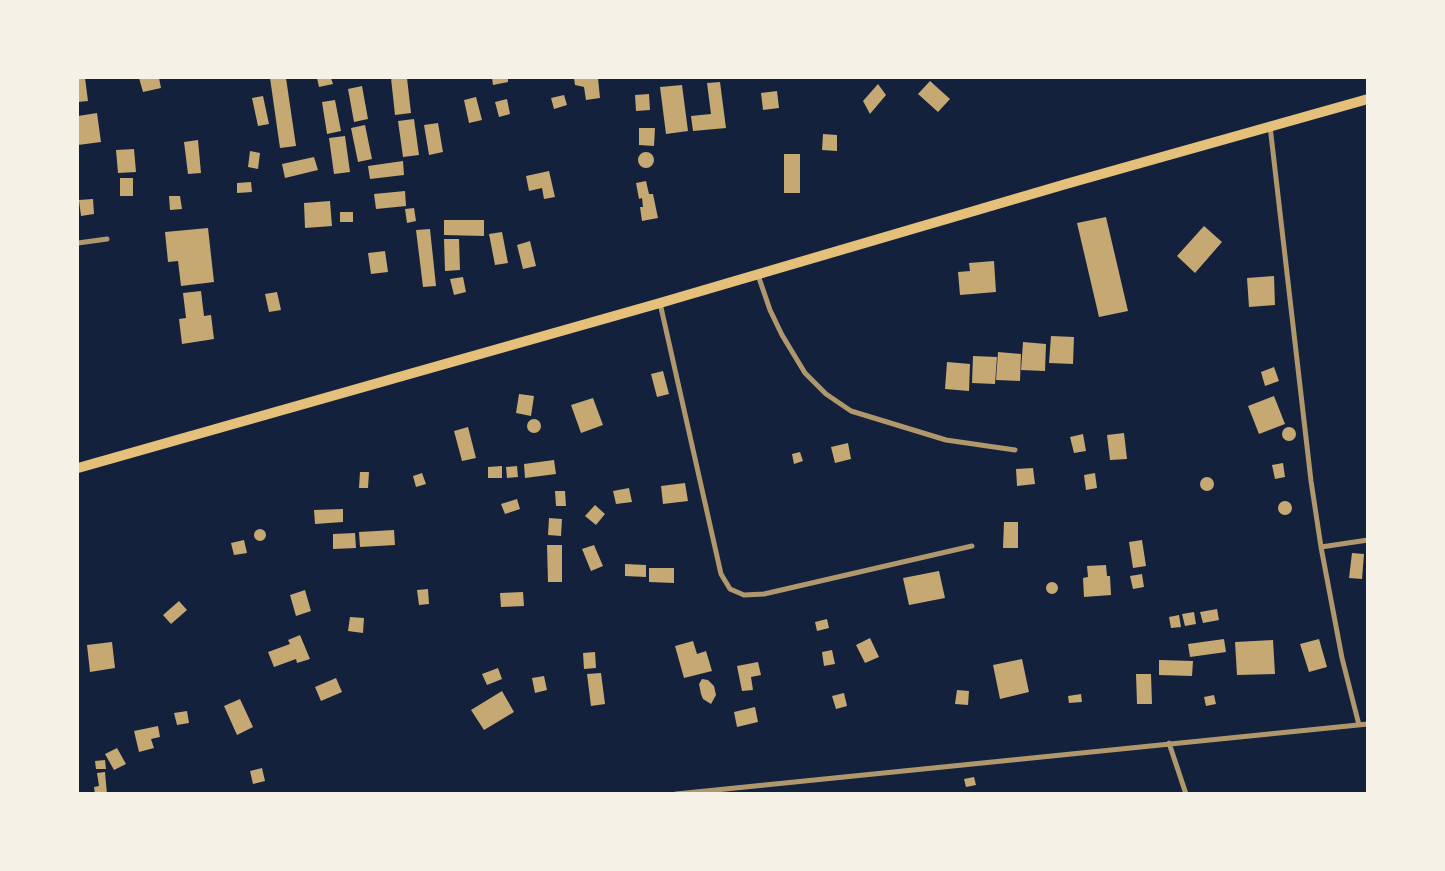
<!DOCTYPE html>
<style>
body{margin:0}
#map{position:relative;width:1445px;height:871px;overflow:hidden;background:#14213d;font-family:"Work Sans",sans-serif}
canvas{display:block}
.frame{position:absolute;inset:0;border:79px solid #f6f1e7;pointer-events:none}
</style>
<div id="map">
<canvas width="1445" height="871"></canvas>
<div class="frame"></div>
</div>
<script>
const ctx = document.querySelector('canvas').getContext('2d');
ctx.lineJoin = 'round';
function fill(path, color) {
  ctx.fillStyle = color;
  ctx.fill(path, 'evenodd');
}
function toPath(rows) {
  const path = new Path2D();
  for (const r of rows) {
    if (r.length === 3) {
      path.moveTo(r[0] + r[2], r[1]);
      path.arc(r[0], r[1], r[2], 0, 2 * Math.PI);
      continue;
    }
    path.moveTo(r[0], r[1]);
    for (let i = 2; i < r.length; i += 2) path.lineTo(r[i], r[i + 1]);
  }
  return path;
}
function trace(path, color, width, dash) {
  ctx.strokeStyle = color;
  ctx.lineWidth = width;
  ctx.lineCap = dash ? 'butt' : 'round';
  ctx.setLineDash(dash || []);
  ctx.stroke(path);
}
const building = toPath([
 [78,78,85,78,88,101,78,102],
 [139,78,159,78,161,88,143,92],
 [270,78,286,78,296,146,280,148],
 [317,78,331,78,333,84,319,87],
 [391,78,407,78,411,113,395,115],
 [492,78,508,78,508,82,493,85],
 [574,78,598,78,600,98,586,100,584,87,575,85],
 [930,81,950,99,938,112,918,94],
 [720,82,726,128,693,131,691,116,711,114,707,83],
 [878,84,886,95,870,114,863,101],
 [682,85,688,131,666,134,660,87],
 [362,86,368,119,354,122,348,89],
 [777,91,779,108,763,110,761,93],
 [649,94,650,110,636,111,635,95],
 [564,95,567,105,554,109,551,98],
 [263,96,269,124,258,126,252,98],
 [476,97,482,120,469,123,464,100],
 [507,99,510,114,499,117,495,102],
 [335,100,341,131,327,134,322,102],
 [97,113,101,142,78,145,78,116],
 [414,119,419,155,403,157,398,121],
 [438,123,443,152,429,155,424,125],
 [365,125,372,159,358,162,351,128],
 [639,128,655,128,654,146,639,145],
 [823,134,837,135,837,151,822,150],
 [345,136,350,172,334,174,329,138],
 [198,140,201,173,188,174,184,142],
 [134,149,136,172,118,173,116,150],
 [250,151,260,153,258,169,248,167],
 [646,160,8],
 [784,154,800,154,800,193,784,193],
 [314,157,318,170,285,178,282,164],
 [403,161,404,175,370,179,368,166],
 [549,171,555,197,544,199,542,188,529,191,526,176],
 [120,178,133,178,133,196,120,196],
 [646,181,649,194,653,194,658,218,642,221,640,207,643,207,642,198,639,199,636,183],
 [251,182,252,192,237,193,237,183],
 [405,191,406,206,376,209,374,194],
 [169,196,180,196,182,209,170,210],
 [93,199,94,214,81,216,79,200],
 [330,201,332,226,305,228,304,203],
 [414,208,416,221,407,223,405,209],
 [340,212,353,212,353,222,340,222],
 [1106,217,1128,311,1099,317,1077,223],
 [444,220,484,220,484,236,444,235],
 [1204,226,1222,242,1195,273,1177,256],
 [208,228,214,282,181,286,178,261,168,262,165,232],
 [430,229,436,286,423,287,416,230],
 [502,232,508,263,495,265,489,234],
 [444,239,459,239,460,270,445,271],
 [530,241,536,266,523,269,517,245],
 [385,251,388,272,371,274,368,253],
 [994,261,996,292,960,295,958,272,970,271,969,263],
 [1274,276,1275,305,1249,307,1247,278],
 [463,277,466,292,454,295,450,279],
 [201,291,204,316,211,315,214,339,182,344,179,319,186,318,183,293],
 [277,292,281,310,269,312,265,294],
 [1051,336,1074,337,1073,364,1049,363],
 [1023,342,1046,344,1045,371,1021,370],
 [998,352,1021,354,1020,381,996,380],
 [973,356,997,357,995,384,972,383],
 [947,362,970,364,969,391,945,389],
 [1274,367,1279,381,1265,386,1261,372],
 [663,371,669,394,657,397,651,374],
 [519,394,534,396,531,416,516,413],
 [1274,396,1285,424,1259,434,1248,406],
 [593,398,603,425,581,433,571,405],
 [534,426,7],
 [1289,434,7],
 [468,427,476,458,462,461,454,431],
 [1124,433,1127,459,1110,460,1107,435],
 [1083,434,1086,451,1074,453,1070,437],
 [848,443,851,459,835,463,831,447],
 [800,452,803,461,794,464,792,454],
 [554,460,556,474,525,478,524,464],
 [1283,463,1285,477,1275,479,1272,465],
 [502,466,502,478,488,478,488,467],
 [517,466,518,477,507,478,506,467],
 [1033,468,1035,484,1017,486,1016,469],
 [360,472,369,472,368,488,359,488],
 [422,473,426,484,416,487,413,476],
 [1095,473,1097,488,1086,490,1084,475],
 [1207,484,7],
 [685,483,688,501,663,504,661,486],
 [629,488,632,502,616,504,613,491],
 [555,491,565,491,566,506,556,506],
 [517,499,520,509,505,514,501,504],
 [1285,508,7],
 [595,505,605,514,596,525,585,516],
 [343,509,343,522,315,524,314,510],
 [549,518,562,519,561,536,548,535],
 [1004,522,1018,522,1018,548,1003,548],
 [260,535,6],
 [394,530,395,545,360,547,359,532],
 [355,533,356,548,333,549,333,534],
 [244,540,247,553,234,555,231,543],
 [1142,540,1146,566,1133,568,1129,542],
 [547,545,562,545,562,582,548,582],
 [594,545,603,566,591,571,582,549],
 [1352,553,1364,554,1362,579,1349,578],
 [625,564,646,565,646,577,625,576],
 [1106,565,1107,576,1110,576,1111,595,1084,597,1083,578,1088,577,1087,566],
 [649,568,674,568,674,583,649,582],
 [939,571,945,598,909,605,903,578],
 [1142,574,1144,587,1133,589,1130,576],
 [1052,588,6],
 [428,589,429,604,419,605,417,590],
 [305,590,311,611,296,616,290,595],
 [523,592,524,606,501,607,500,593],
 [179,601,187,610,171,624,163,615],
 [1217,609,1219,620,1203,623,1200,612],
 [1194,612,1196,624,1185,626,1182,614],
 [1179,615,1181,627,1171,628,1169,617],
 [350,617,364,618,363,633,348,631],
 [827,619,829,628,817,631,815,622],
 [300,635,310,659,297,663,296,659,274,667,268,652,290,644,288,640],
 [870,638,879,657,865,663,856,645],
 [1224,639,1226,652,1190,657,1188,644],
 [1319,639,1327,667,1309,672,1300,644],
 [1273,640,1275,674,1237,675,1235,642],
 [693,641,697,654,706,651,712,671,684,678,675,646],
 [112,642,115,668,90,672,87,645],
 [832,650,835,664,824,666,822,652],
 [595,652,596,668,584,669,583,653],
 [1022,659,1029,692,1000,699,993,665],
 [1159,660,1193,661,1192,676,1159,675],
 [758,662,761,675,751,677,753,690,742,691,737,666],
 [498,668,502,679,487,685,482,674],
 [601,673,605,704,591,706,587,674],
 [1136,674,1151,674,1152,704,1137,704],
 [544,676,547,690,535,693,532,678],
 [336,678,342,692,321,701,315,687],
 [702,679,708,680,714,686,716,695,711,704,703,699,701,694,699,684],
 [957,690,969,691,968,705,955,704],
 [502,691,514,712,484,730,471,710],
 [844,693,847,706,836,709,832,696],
 [1081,694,1082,702,1069,703,1068,696],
 [1214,695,1216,704,1206,706,1204,697],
 [240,699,253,727,237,735,224,706],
 [755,707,758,722,737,727,734,712],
 [187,711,189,723,177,725,174,713],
 [158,726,160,737,151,739,154,748,139,752,134,731],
 [117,748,126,764,114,770,105,754],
 [105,760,106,769,96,769,95,761],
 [262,768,265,781,253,784,250,771],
 [105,772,107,794,95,794,94,787,99,786,97,773],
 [974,777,976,785,966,787,964,779]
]);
const minor = toPath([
 [1270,126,1311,481,1321,547,1342,658,1359,725],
 [78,243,107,239],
 [758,275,770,310,782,335,805,373,826,394,851,411,946,440,1015,450],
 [660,303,721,574,730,589,744,595,764,594,972,546],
 [1321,547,1368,540],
 [1169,743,1186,794],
 [676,794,1368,724]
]);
const secondary = toPath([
 [78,468,660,303,1066,184,1368,99]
]);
fill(building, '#c6a872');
trace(minor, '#b1986c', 5);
trace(secondary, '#e5c07b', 10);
</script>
